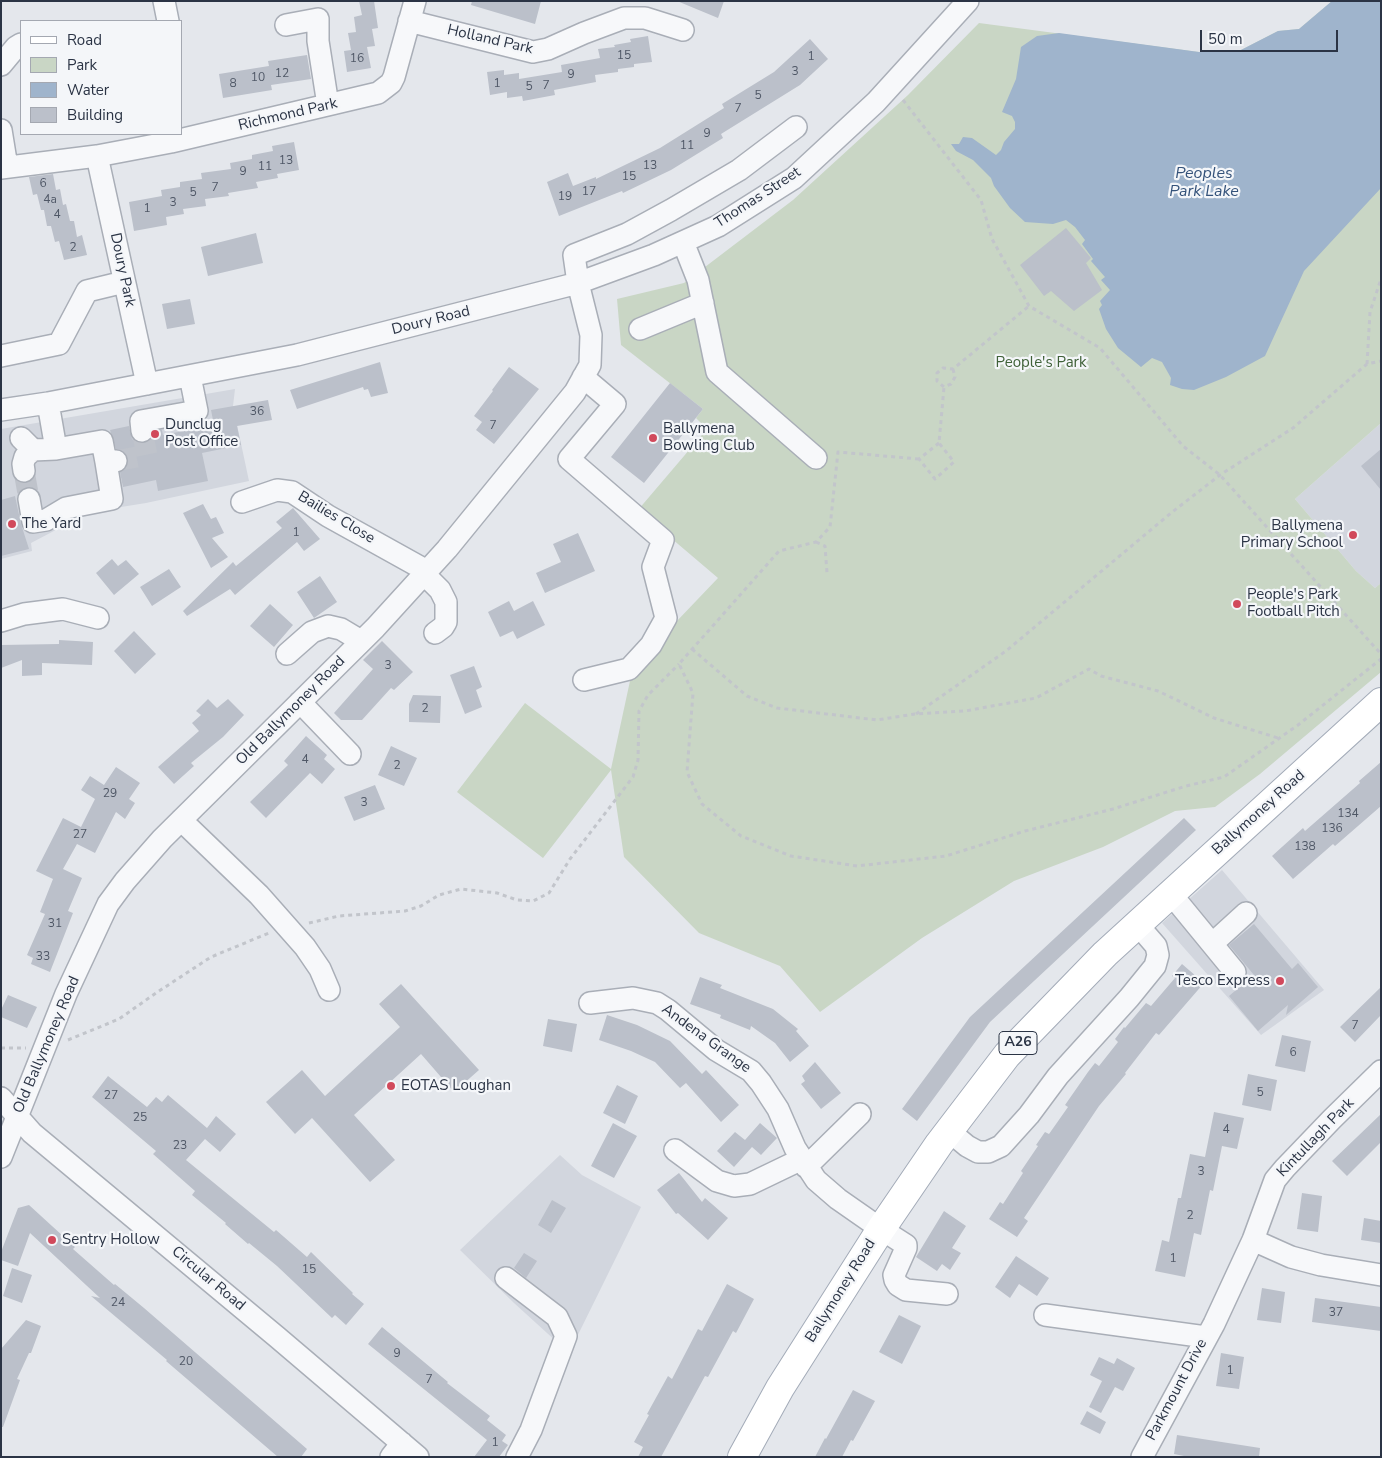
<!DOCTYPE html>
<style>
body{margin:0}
#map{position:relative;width:1382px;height:1458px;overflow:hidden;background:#e4e7ec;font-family:"Nunito Sans",sans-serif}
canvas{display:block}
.frame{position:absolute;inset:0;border:2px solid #2b3445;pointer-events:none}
.legend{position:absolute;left:20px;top:20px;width:162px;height:115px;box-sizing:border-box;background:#f4f6f9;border:1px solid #a4a8b1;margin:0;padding:6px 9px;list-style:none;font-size:15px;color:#2b3445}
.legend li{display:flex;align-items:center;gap:10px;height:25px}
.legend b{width:25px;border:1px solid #a4a8b1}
.scale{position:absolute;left:1200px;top:30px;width:138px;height:22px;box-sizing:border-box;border:2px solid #2b3445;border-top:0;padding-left:6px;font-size:15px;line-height:18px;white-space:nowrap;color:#2b3445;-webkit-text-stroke:4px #f4f6f9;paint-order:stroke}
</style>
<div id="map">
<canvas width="1382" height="1458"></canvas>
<div class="frame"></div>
<ul class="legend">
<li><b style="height:6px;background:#fff"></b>Road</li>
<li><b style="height:14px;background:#c9d6c5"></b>Park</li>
<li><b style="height:14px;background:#9fb4cc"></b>Water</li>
<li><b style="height:14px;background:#bbc0ca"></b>Building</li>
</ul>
<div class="scale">50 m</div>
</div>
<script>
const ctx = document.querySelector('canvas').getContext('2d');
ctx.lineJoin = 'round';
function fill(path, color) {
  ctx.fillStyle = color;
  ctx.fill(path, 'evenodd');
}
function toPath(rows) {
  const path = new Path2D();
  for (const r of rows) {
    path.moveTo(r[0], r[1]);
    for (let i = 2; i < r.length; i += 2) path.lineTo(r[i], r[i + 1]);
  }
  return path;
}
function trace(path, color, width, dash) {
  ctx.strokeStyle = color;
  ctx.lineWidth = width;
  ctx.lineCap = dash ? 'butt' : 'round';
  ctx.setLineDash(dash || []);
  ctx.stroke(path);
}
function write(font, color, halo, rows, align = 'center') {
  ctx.font = font + ' "Nunito Sans",sans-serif';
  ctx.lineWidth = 4.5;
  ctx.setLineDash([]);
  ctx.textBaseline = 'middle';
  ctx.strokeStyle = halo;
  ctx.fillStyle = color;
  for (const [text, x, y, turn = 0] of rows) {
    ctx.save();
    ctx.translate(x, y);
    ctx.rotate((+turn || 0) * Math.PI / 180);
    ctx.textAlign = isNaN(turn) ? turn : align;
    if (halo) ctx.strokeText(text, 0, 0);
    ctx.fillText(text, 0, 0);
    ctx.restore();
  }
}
const built = toPath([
 [235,389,233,406,249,481,146,503,90,512,31,543,32,551,1,559,1,429],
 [1381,423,1381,583,1375,588,1356,571,1295,499],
 [1222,870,1324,990,1261,1035,1162,923],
 [560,1155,582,1175,641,1207,569,1353,514,1303,460,1250]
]);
const green = toPath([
 [1332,1,1381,1,1381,423,1295,499,1356,571,1375,588,1381,583,1381,672,1260,774,1215,807,1175,811,1103,847,1014,881,922,938,820,1012,780,966,699,933,624,857,611,770,543,858,457,792,525,703,611,769,633,667,718,578,638,510,707,429,696,418,703,409,621,345,617,299,684,283,793,200,908,95,979,23,1199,52,1239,51,1278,31,1299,29]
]);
const water = toPath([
 [1332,1,1381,1,1381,188,1304,271,1265,356,1226,377,1194,390,1182,389,1170,385,1171,378,1162,362,1152,358,1141,367,1118,348,1106,329,1099,309,1102,305,1100,301,1110,290,1101,280,1105,277,1091,261,1093,259,1082,244,1085,240,1075,227,1066,220,1053,224,1025,222,1010,208,994,186,991,178,973,160,956,151,951,144,959,144,963,137,972,138,996,155,1001,150,1004,142,1015,129,1015,122,1012,116,1002,112,1016,79,1021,47,1037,36,1059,33,1199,52,1239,51,1278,31,1299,29]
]);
const building = toPath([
 [359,1,374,1,378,28,372,29,375,46,367,47,371,68,347,72,344,51,351,50,348,33,356,32,354,17,362,15],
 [472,1,541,1,535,24,471,5],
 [677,1,724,1,718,18],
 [648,36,652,62,634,64,634,67,618,69,618,72,595,75,596,82,554,90,555,95,523,101,522,96,507,98,507,92,490,95,487,72,504,70,504,75,519,73,519,79,562,72,561,65,600,58,598,49,615,47,614,45,631,42,630,39],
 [810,39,828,59,800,85,721,134,723,138,671,170,623,193,622,191,559,216,547,182,568,173,573,186,596,177,596,179,660,148,724,108,722,104,774,72],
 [307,55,311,79,271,85,272,90,223,98,219,74,269,66,268,61],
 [294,142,299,170,277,174,278,178,256,182,258,188,228,193,229,196,205,199,206,206,183,209,184,214,166,217,167,225,134,231,129,202,162,196,161,190,180,187,180,182,202,179,201,173,231,169,230,163,252,159,252,155,273,151,272,146],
 [53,174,56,190,60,189,63,205,66,204,70,221,74,221,77,237,82,235,87,255,64,260,59,241,55,242,51,226,47,226,44,210,41,210,37,194,33,195,29,177],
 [1066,228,1091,258,1086,263,1102,290,1074,311,1051,291,1044,296,1020,265],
 [256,233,263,263,208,276,201,247],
 [190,299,195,324,167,329,162,304],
 [380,362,388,393,371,397,368,389,364,390,363,387,297,409,290,390],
 [509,367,539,389,494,444,476,430,482,422,474,416,493,391,492,390],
 [670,383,703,409,644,483,611,457],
 [268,400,272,420,237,426,241,445,202,453,208,481,158,491,156,480,123,487,120,472,127,467,128,459,126,453,122,450,116,449,110,430,129,426,132,439,137,443,144,443,150,441,153,437,154,431,162,430,163,435,214,425,211,410],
 [1381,449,1381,490,1361,466],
 [15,496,21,524,29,549,1,556,1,500],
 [203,504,211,519,216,517,224,533,212,538,228,557,211,568,183,513],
 [293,508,320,539,304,551,297,542,235,595,230,589,187,616,183,611,233,562,236,566,282,528,276,522],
 [578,533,595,571,545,593,536,573,561,562,553,544],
 [112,559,118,566,126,560,139,574,114,595,96,573],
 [169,569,181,587,152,606,140,587],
 [320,576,337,602,314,618,297,592],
 [509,601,514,611,533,601,545,625,517,639,513,631,500,637,488,612],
 [270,604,293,625,274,647,250,626],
 [134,631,156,654,135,674,114,651],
 [59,640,93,642,92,665,42,663,42,675,22,676,22,660,1,668,1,645,59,644],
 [382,641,413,672,394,690,391,688,362,720,341,720,334,713,373,669,363,660],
 [474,666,482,687,476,690,482,707,465,714,450,675],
 [413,695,441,696,440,723,409,722,409,704],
 [208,699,217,708,228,699,244,715,223,737,191,763,194,766,174,784,158,767,199,731,192,723,201,715,196,711],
 [306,736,327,755,324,759,335,769,322,784,310,773,266,818,250,802,288,765,284,761],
 [391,746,417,758,404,786,378,775],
 [1381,762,1381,806,1335,846,1333,844,1293,879,1272,856,1303,828,1305,831,1360,783,1359,781],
 [116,767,140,783,129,799,135,803,125,819,116,812,95,853,77,844,63,869,82,878,68,911,73,913,50,972,31,964,33,958,27,955,45,914,40,912,53,879,36,871,63,818,81,827,95,799,81,790,90,776,104,785],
 [375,785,385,809,354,821,344,797],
 [1184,818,1196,830,990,1022,917,1121,902,1109,970,1017],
 [1254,924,1292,969,1298,963,1318,987,1286,1015,1288,1005,1258,1031,1229,996,1254,975,1229,945],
 [1182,964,1204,983,1159,1035,1156,1033,1125,1073,1126,1074,1099,1106,1024,1218,1028,1221,1017,1237,989,1219,1000,1202,1003,1204,1023,1173,1021,1171,1038,1146,1036,1145,1045,1132,1049,1134,1068,1107,1065,1105,1088,1072,1095,1063,1099,1066,1118,1042,1115,1039,1124,1027,1125,1028,1146,1003,1151,1006,1175,978,1172,976],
 [700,977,722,985,720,988,773,1009,798,1029,796,1031,809,1046,790,1062,775,1043,751,1026,750,1030,720,1018,721,1015,690,1004],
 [401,984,479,1070,454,1092,421,1054,354,1115,395,1160,370,1182,312,1118,295,1134,266,1102,302,1070,325,1096,400,1027,379,1004],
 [1381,987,1381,1015,1355,1042,1340,1027],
 [8,995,37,1007,27,1028,1,1017,1,1010],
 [607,1015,637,1025,670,1041,702,1074,706,1070,739,1105,721,1122,686,1083,680,1088,655,1062,631,1051,599,1040],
 [548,1019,577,1024,572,1052,543,1046],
 [1282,1035,1311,1041,1305,1072,1275,1066],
 [815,1062,841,1093,821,1109,801,1084,805,1081,802,1076],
 [1248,1074,1277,1080,1271,1111,1242,1105],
 [108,1076,147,1107,156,1097,162,1102,168,1095,207,1128,216,1116,236,1134,220,1152,205,1139,186,1160,274,1232,276,1230,307,1257,311,1252,353,1293,352,1294,364,1304,346,1325,335,1315,332,1318,277,1266,249,1243,248,1244,225,1224,226,1223,192,1195,195,1191,153,1154,156,1151,92,1097],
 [617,1085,638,1096,625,1124,603,1113],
 [1214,1112,1244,1118,1237,1149,1222,1146,1213,1191,1210,1190,1201,1235,1194,1233,1185,1277,1155,1271,1162,1240,1169,1242,1178,1198,1181,1198,1190,1154,1205,1157],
 [1381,1114,1381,1142,1347,1176,1332,1161],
 [613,1123,637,1136,614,1178,591,1166],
 [760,1123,777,1138,761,1155,752,1147,734,1167,717,1151,735,1132,745,1140],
 [679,1173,702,1202,705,1198,728,1218,708,1240,678,1213,676,1214,657,1190],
 [1302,1193,1322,1196,1318,1232,1297,1229],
 [552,1200,566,1208,551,1233,538,1225],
 [29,1205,75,1247,73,1249,114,1285,115,1284,144,1308,307,1449,301,1457,278,1457,166,1361,167,1360,91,1296,100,1298,30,1233,18,1266,1,1260,1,1252,18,1208],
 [944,1211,966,1226,952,1248,961,1253,950,1270,942,1264,937,1271,916,1257],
 [1364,1218,1381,1221,1381,1243,1361,1240],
 [524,1253,537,1261,526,1278,514,1268],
 [1016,1256,1049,1278,1037,1296,1019,1284,1010,1298,995,1287],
 [12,1268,32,1275,22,1303,3,1296],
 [727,1284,754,1299,736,1333,733,1331,708,1377,705,1376,661,1457,638,1457,643,1447,634,1442,649,1415,647,1414,668,1376,672,1379,698,1329,702,1331],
 [1262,1288,1285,1292,1281,1323,1257,1320],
 [1315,1298,1381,1307,1381,1331,1312,1322],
 [899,1315,921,1326,902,1364,879,1352],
 [26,1320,41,1326,31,1353,29,1353,17,1379,20,1380,3,1427,1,1427,1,1349],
 [382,1327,448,1382,447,1383,490,1416,487,1420,506,1435,502,1441,508,1445,499,1457,474,1457,487,1440,368,1344],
 [1221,1353,1244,1357,1239,1389,1216,1386],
 [1099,1357,1114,1364,1117,1358,1135,1368,1123,1391,1115,1387,1101,1413,1089,1407,1102,1381,1090,1375],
 [853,1390,875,1401,853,1441,851,1440,842,1457,815,1457,825,1438,826,1439],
 [1087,1411,1106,1422,1100,1434,1080,1424],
 [1177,1435,1260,1448,1259,1457,1189,1457,1174,1454]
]);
const minorTunnel = toPath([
 [116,461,147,455,142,431],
 [24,471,29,499]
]);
const path = toPath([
 [903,100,981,200,992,239,1029,306,1100,348,1183,446,1220,475,1381,654],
 [1367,364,1370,312,1381,279],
 [953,369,955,377,951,384,944,387,937,381,937,373,943,368,953,369,1029,306],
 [939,443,919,459,935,479,954,462,939,443,944,387],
 [919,459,838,452,830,527,816,542,779,551,679,664,693,693,687,772,702,804,741,836,791,856,857,866,946,856,1025,831,1113,809,1186,786,1224,777,1298,725,1381,659],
 [816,542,825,546,827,573],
 [692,649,747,696,777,708,877,720,915,714,965,711,1036,698,1089,669,1101,676,1158,691,1214,718,1278,738],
 [916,714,1006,651,1171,513,1220,475,1293,428,1367,364,1381,361],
 [309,923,339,916,405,911,421,906,439,895,461,889,497,893,517,900,533,901,549,893,570,859,633,777,638,760,639,711,648,695,679,664],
 [68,1040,119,1019,156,993,211,957,269,933],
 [1,1048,26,1048]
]);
const minor = toPath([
 [164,1,168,21],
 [409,21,533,52,548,49,584,33,624,18,645,18,683,30],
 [286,25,318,19,318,41,328,105],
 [1,65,16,47,21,44],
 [1,130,7,167],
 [97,156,147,384],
 [1,168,97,156,171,142,378,93,391,83,394,77,415,1],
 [683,242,698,280,717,372,816,458],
 [640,329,703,303],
 [1,356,59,344,87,291,124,282],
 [583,377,615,404,569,459,663,540,653,567,666,618,651,645,629,669,584,680],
 [48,403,56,449],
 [1,410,48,403,297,355,578,283,654,255,718,226,794,178,876,102,968,1],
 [142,431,141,421,197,411,190,376],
 [21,438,33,450,56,449,102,441,106,462,116,461],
 [24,471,23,464,25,457,33,450],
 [29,499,33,522,46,520,66,508,112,499,106,462],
 [242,502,277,490,292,492,328,516,427,571],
 [424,574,440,590,446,602,446,622,443,627,435,633],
 [1,621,24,614,63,609,98,618],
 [287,654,312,632,328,626,341,629,361,641],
 [300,702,350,754],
 [181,820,259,895,305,947,320,969,329,990],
 [1171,894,1235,972],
 [1212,944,1246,913],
 [590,1003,633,998,657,1003,668,1010,716,1050,751,1071,761,1083,778,1109,795,1148,816,1180,838,1199,881,1229,906,1245,906,1248,894,1275,895,1280,898,1285,906,1290,947,1294],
 [1,1098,32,1133,277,1337,418,1457],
 [949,1131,967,1146,978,1152,988,1152,1001,1146,1029,1115,1058,1076,1129,998,1155,966,1158,955,1156,946,1137,924],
 [675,1150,717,1181,734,1186,750,1184,802,1159],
 [1,1157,66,994,108,904,125,881,162,839,375,628,447,549,575,392,590,365,591,335,578,283,574,255,627,234,671,210,739,170,796,127],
 [806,1167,860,1114],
 [1253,1240,1291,1257,1321,1265,1381,1275],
 [506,1278,557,1317,566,1336,531,1430,517,1457],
 [1045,1315,1206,1337],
 [391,1457,402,1443],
 [1142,1457,1214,1324,1253,1240,1275,1180,1285,1168,1332,1119,1381,1071]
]);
const major = toPath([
 [742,1457,780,1388,881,1229,939,1144,1007,1055,1105,954,1381,702]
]);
const markers = [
 [155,434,5,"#d1495b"],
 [653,438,5,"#d1495b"],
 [12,524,5,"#d1495b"],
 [1353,535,5,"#d1495b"],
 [1237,604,5,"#d1495b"],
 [1280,981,5,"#d1495b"],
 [391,1086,5,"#d1495b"],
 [52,1240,5,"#d1495b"]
];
const numberNames = [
 ["15",624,56],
 ["1",811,57],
 ["16",357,59],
 ["3",795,72],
 ["12",282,74],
 ["9",571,75],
 ["10",258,78],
 ["8",233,84],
 ["1",497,84],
 ["7",546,86],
 ["5",529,87],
 ["5",758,96],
 ["7",738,109],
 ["9",707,134],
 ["11",687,146],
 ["13",286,161],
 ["13",650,166],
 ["11",265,167],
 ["9",243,172],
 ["15",629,177],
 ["6",43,184],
 ["7",215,188],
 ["17",589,192],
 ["5",193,193],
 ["19",565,197],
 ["4a",50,200],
 ["3",173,203],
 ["1",147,209],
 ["4",57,215],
 ["2",73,248],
 ["36",257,412],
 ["7",493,426],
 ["1",296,533],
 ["3",388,666],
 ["2",425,709],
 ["4",305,760],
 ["2",397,766],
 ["29",110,794],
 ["3",364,803],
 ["134",1348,814],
 ["136",1332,829],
 ["27",80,835],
 ["138",1305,847],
 ["31",55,924],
 ["33",43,957],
 ["7",1355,1026],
 ["6",1293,1053],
 ["5",1260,1093],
 ["27",111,1096],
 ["25",140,1118],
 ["4",1226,1130],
 ["23",180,1146],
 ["3",1201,1172],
 ["2",1190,1216],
 ["1",1173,1259],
 ["15",309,1270],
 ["24",118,1303],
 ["37",1336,1313],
 ["9",397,1354],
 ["20",186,1362],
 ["1",1230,1371],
 ["7",429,1380],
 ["1",495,1443]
];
const shields = [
 [1018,1043,38]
];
const shieldNames = [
 ["A26",1018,1043]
];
const streetNames = [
 ["Holland Park",490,40,13],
 ["Richmond Park",288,115,-13],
 ["Thomas Street",758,198,-33],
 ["Doury Park",122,270,78],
 ["Doury Road",431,321,-14],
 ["Bailies Close",336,518,31],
 ["Old Ballymoney Road",291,711,-45],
 ["Ballymoney Road",1259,813,-42],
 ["Andena Grange",706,1039,36],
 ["Old Ballymoney Road",47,1045,-67],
 ["Kintullagh Park",1316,1138,-46],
 ["Circular Road",208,1279,40],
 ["Ballymoney Road",841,1291,-58],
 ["Parkmount Drive",1177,1390,-62]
];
const parkNames = [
 ["People's Park",1041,363]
];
const poiNames = [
 ["Dunclug",165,425],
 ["Post Office",165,442],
 ["Ballymena",663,429],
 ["Bowling Club",663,446],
 ["The Yard",22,524],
 ["Ballymena",1343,526,"right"],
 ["Primary School",1343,543,"right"],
 ["People's Park",1247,595],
 ["Football Pitch",1247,612],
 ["Tesco Express",1270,981,"right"],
 ["EOTAS Loughan",401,1086],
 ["Sentry Hollow",62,1240]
];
const waterNames = [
 ["Peoples",1204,174],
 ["Park Lake",1204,192]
];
fill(built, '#d2d6de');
fill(green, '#c9d6c5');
fill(water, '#9fb4cc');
fill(building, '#bbc0ca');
trace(minorTunnel, '#bfc3cb', 21, [21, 11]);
trace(minor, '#a9aeb7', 24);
trace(major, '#a3abb8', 30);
trace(path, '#c2c5cb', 3, [4, 4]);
trace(minor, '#f7f8fa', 21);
trace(major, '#fff', 28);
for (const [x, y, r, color] of markers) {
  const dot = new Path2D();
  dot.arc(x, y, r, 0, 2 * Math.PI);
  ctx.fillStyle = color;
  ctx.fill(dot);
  trace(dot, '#f4f6f9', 2);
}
write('12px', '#4f5766', null, numberNames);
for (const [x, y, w] of shields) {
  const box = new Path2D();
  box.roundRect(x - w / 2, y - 11.5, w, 23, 4);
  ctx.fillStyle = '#f4f6f9';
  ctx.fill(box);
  trace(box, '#2b3445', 1);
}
write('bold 14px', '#2b3445', null, shieldNames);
write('15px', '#2b3445', '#f4f6f9', streetNames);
write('15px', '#3f6138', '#f4f6f9', parkNames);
write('15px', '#2b3445', '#f4f6f9', poiNames, 'left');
write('italic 16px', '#34527a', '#f4f6f9', waterNames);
</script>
